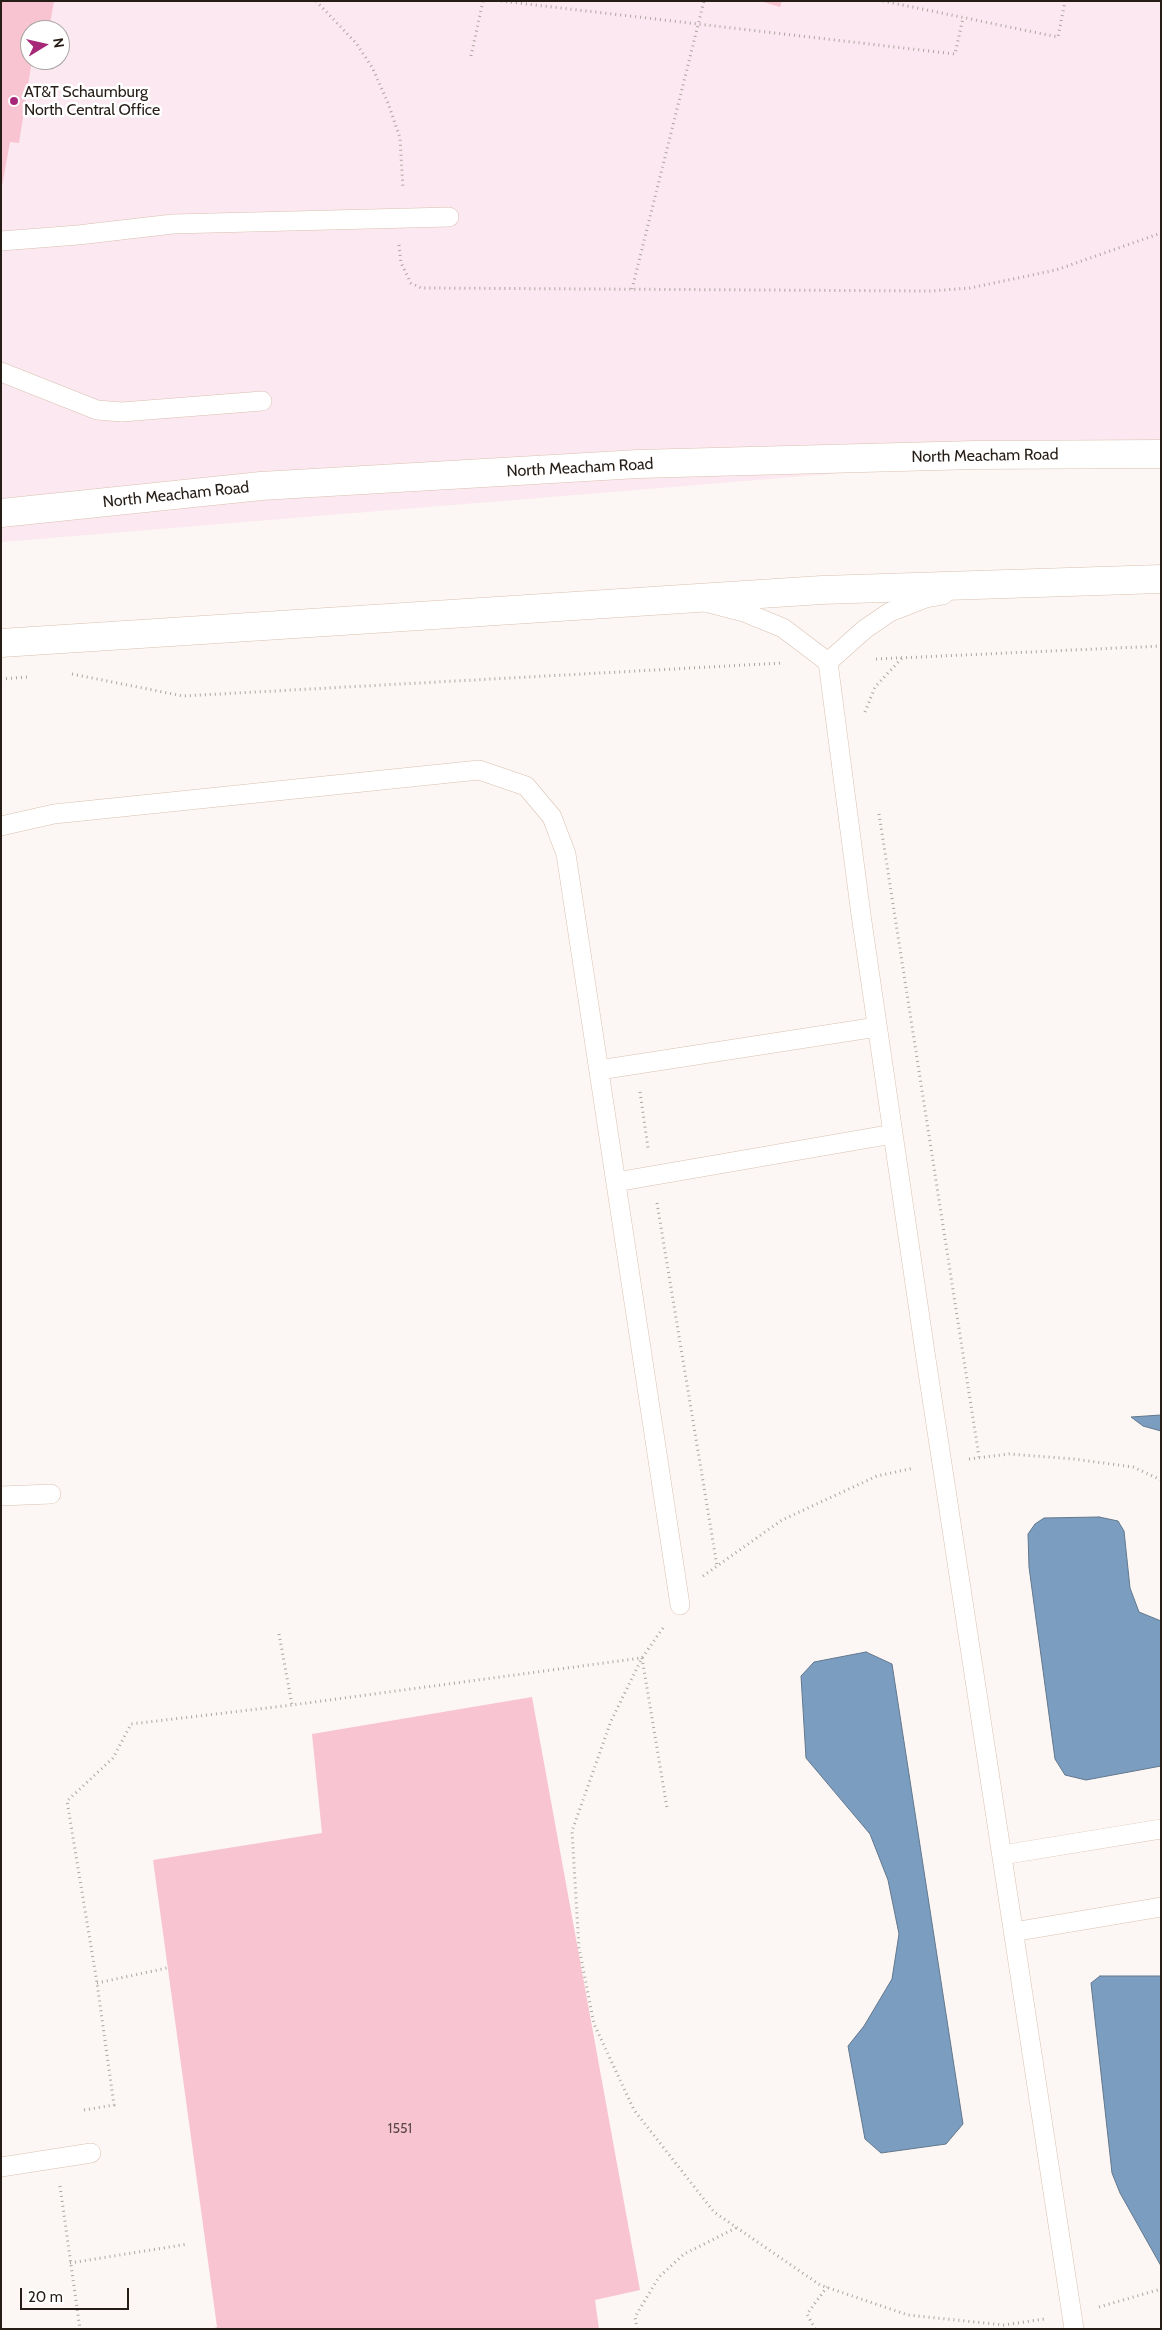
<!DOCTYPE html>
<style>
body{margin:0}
#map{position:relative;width:1162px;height:2330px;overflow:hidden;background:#fcf7f4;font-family:Cabin,sans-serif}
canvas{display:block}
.frame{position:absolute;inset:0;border:2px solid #261d17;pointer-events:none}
.north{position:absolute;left:20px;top:20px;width:50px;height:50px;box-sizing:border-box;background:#fff;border:1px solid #a8a5a2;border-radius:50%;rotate:81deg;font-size:14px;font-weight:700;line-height:20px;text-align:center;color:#261d17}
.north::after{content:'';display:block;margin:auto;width:18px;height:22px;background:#a72879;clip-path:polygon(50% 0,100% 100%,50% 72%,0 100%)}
.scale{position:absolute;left:20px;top:2288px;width:109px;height:22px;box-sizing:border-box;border:2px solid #261d17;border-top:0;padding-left:6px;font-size:15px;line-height:18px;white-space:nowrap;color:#261d17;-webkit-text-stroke:4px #fff;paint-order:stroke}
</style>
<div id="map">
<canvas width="1162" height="2330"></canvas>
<div class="frame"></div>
<div class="north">N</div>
<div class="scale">20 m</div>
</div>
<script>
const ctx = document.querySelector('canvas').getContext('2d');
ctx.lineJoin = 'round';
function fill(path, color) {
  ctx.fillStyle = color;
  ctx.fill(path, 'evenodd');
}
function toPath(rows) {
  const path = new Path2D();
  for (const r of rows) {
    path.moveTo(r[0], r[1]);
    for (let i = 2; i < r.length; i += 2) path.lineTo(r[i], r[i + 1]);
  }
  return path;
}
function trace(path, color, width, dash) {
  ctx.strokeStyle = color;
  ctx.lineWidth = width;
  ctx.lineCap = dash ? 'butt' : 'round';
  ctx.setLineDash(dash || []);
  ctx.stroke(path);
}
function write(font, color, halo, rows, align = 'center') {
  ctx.font = font + ' Cabin,sans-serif';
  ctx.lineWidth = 5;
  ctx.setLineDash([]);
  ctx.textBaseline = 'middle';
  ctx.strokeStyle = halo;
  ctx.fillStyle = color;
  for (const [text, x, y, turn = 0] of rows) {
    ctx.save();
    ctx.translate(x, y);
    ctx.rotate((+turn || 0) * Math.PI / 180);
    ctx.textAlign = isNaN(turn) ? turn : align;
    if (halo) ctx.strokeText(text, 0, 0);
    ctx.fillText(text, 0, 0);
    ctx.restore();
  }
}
const commercial = toPath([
 [1,1,1161,1,1161,453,953,464,1,542],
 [30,30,60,30,60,60,30,60]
]);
const water = toPath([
 [1161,1415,1161,1431,1143,1426,1131,1417,1161,1415],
 [1099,1517,1118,1521,1124,1531,1130,1588,1139,1612,1161,1621,1161,1766,1086,1780,1065,1775,1055,1759,1029,1567,1028,1534,1035,1524,1044,1518,1099,1517],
 [866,1652,892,1664,963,2124,946,2144,881,2153,865,2139,848,2046,864,2026,892,1979,899,1934,888,1880,870,1834,806,1758,801,1676,814,1662,866,1652],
 [1100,1976,1161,1976,1161,2266,1120,2193,1112,2173,1091,1983,1100,1976]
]);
const building = toPath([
 [1,1,54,1,49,30,30,30,30,60,32,60,19,143,10,142,2,186],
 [760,1,782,1,780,7],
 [532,1697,640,2290,595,2300,599,2329,212,2329,217,2327,153,1860,322,1833,312,1734]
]);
const path = toPath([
 [316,1,356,43,372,67,388,103,400,138,403,189],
 [501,1,955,54,963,18],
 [883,1,1058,37,1065,1],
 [471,56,483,1],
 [399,245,401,263,411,283,421,288,931,291,970,288,1056,270,1161,233],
 [632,289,704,1],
 [876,659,1161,646],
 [72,674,183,696,782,663],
 [1,679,28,677],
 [865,712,875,687,902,658],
 [879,814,979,1457],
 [640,1092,648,1148],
 [657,1203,717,1566],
 [969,1459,1009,1454,1074,1459,1133,1467,1161,1480],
 [703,1576,782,1520,877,1476,914,1468],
 [663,1628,642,1658,611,1721,572,1831,579,1948,594,2024,634,2110,714,2212,820,2285,908,2315,1004,2325,1044,2319],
 [279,1634,292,1705],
 [642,1658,667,1808],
 [97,1983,167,1968],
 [84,2110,114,2105,97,1983,67,1801,113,1758,131,1724,292,1705,641,1658],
 [60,2186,80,2329],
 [70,2263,188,2244],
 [1099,2307,1161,2289],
 [637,2329,635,2317,659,2277,684,2254,736,2228],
 [815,2329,807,2314,827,2287]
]);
const lane = toPath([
 [1,241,78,235,173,224,449,217],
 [1,372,97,410,122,412,262,401],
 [709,603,744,612,783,628,828,662,861,915,926,1359,1074,2329],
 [828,662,865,629,890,612,926,598,943,595],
 [1,826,54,814,479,770,526,786,552,817,566,854,680,1605],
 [599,1070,877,1027],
 [616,1182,893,1134],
 [1,1496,51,1494],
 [1002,1855,1161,1829],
 [1013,1932,1161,1907],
 [1,2167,91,2153]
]);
const secondary = toPath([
 [1,513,261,486,638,464,975,455,1161,454],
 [1,643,822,590,1161,579]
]);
const markers = [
 [14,101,5,"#a72879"]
];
const numberNames = [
 ["1551",400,2129]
];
const poiNames = [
 ["AT&T Schaumburg",24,92],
 ["North Central Office",24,110]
];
const streetNames = [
 ["North Meacham Road",985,456,-1],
 ["North Meacham Road",580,468,-3],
 ["North Meacham Road",176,495,-6]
];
fill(commercial, '#fce8f0');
fill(water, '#7b9ec0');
trace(water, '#62778d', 1);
fill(building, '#f8c4d2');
trace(lane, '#d9c0b0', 20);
trace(secondary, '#d9c0b0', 29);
trace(path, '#aca6a1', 3, [1, 4]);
trace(lane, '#fff', 19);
trace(secondary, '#fff', 28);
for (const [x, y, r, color] of markers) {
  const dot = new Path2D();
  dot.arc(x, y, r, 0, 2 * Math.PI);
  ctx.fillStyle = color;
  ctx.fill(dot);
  trace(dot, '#fff', 2);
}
write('14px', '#5a4746', null, numberNames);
write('16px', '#261d17', '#fff', poiNames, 'left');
write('16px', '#261d17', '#fff', streetNames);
</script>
